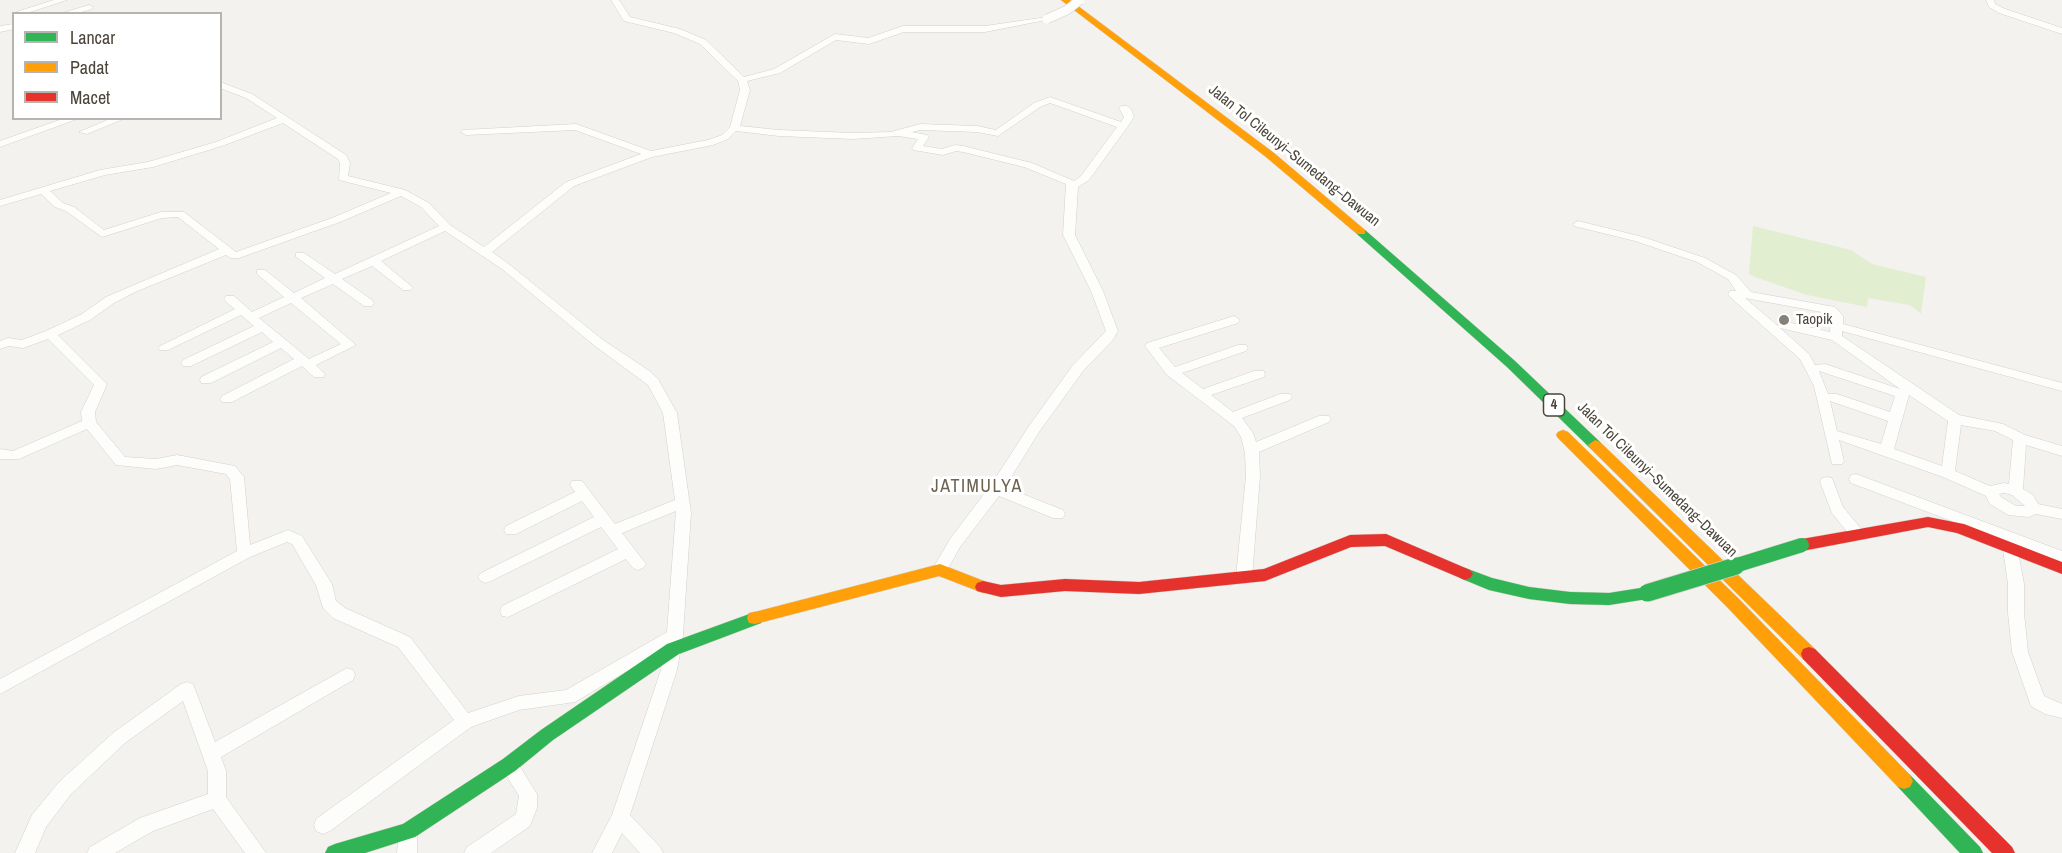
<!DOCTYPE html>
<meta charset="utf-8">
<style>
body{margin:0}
#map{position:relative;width:2062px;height:853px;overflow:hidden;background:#f4f2ee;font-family:"Archivo Narrow",sans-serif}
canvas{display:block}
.legend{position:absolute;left:12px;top:12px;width:210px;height:108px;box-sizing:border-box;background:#fff;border:2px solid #b7b4b0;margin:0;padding:8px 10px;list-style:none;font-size:18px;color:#4b4439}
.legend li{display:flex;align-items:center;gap:12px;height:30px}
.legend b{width:30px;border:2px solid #b7b4b0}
</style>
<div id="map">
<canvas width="2062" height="853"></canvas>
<ul class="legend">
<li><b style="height:8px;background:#30b455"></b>Lancar</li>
<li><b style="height:8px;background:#ff9f0a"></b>Padat</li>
<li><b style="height:8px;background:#e5322d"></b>Macet</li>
</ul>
</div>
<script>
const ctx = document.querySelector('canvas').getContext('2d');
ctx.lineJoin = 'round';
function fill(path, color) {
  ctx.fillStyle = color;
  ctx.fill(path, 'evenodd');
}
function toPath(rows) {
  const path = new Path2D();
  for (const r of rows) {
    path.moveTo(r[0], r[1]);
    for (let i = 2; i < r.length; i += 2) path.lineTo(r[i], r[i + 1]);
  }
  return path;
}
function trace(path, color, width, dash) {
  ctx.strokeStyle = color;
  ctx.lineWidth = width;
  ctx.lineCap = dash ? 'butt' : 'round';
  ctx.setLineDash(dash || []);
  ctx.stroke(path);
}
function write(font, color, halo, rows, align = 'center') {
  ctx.font = font + ' "Archivo Narrow",sans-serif';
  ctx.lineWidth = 6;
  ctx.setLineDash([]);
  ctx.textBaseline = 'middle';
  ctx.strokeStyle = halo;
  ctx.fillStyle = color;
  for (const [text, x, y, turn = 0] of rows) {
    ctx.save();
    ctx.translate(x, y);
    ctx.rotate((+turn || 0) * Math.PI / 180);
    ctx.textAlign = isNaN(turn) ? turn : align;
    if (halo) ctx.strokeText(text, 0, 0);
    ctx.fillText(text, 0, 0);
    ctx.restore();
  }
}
const green = toPath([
 [1753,226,1851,250,1872,264,1926,277,1921,314,1910,305,1868,298,1867,307,1807,295,1755,277,1749,274]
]);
const street = toPath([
 [54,0,67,0,24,14,16,12,54,0],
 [611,0,619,0,630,17,680,29,706,40,744,77,774,69,835,34,868,38,903,26,985,26,1047,17,1051,19,985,32,904,32,869,44,836,40,780,73,747,81,750,90,740,126,779,130,853,133,891,132,920,124,977,126,996,130,1034,103,1050,97,1121,122,1124,117,1119,108,1121,106,1127,106,1131,109,1134,117,1128,126,1089,180,1078,187,1075,235,1103,291,1118,331,1112,341,1083,371,1039,432,1005,487,1063,510,1065,514,1063,518,1053,518,999,496,960,547,945,574,940,576,935,574,932,570,950,539,991,485,1029,426,1073,365,1106,331,1091,291,1063,235,1066,184,1024,167,963,152,956,151,943,155,913,150,912,148,918,139,898,136,853,139,779,136,736,131,728,139,713,145,652,157,574,186,492,252,510,265,603,340,651,372,658,379,677,413,691,513,683,635,677,670,630,815,660,847,663,853,640,853,622,833,612,853,592,853,612,815,661,670,664,649,575,702,519,710,471,727,330,831,323,834,316,831,314,825,316,819,454,720,398,647,333,618,323,608,316,585,292,544,287,542,250,557,0,694,0,679,237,551,230,479,226,474,177,465,156,469,116,465,87,429,19,459,0,459,0,449,13,451,82,421,81,412,94,385,48,339,23,348,9,346,0,349,0,341,8,338,22,340,46,331,82,314,106,297,127,288,219,249,178,217,162,218,102,237,66,211,55,207,41,194,0,206,0,200,100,170,148,162,216,142,277,118,246,98,220,88,220,82,252,94,346,155,350,163,348,176,405,190,429,203,450,225,484,247,566,182,641,154,575,130,466,135,461,132,463,130,576,124,651,151,708,140,722,135,730,127,740,90,738,81,700,44,674,33,624,21,611,0],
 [1050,103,1117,127,1081,176,1074,181,1032,163,963,146,955,145,942,149,923,146,929,137,927,135,912,132,920,130,977,132,998,136,1040,107,1050,103],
 [283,123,338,159,340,163,339,180,391,193,332,218,236,252,184,212,161,212,104,230,74,207,63,203,50,191,105,175,153,167,222,146,283,123],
 [401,196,421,207,439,226,335,274,304,253,296,253,296,257,325,278,294,293,265,270,257,270,257,274,284,297,252,312,234,296,226,296,224,299,226,302,235,309,158,347,160,350,168,350,241,315,254,326,183,360,181,363,183,366,191,366,262,332,273,342,201,377,200,380,201,383,211,383,281,348,294,359,222,396,220,399,222,402,232,402,302,366,314,377,324,377,325,374,316,365,356,345,301,298,333,284,364,306,372,306,374,303,372,300,342,279,372,266,403,290,411,290,413,288,411,286,381,261,445,231,502,269,595,346,648,385,663,413,675,500,615,524,582,481,572,481,570,485,575,492,506,526,504,530,506,534,516,534,582,501,594,517,481,573,478,577,481,581,486,583,491,581,601,527,618,549,502,606,500,611,502,616,508,617,626,559,633,568,638,570,643,568,646,564,643,560,622,533,676,511,667,632,566,690,519,696,468,713,410,637,345,608,336,601,332,584,302,536,288,530,250,545,244,477,235,466,177,455,156,459,125,457,96,422,95,412,107,384,58,335,90,320,114,303,135,292,226,255,231,258,239,258,340,222,401,196],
 [291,303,341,344,309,359,259,318,291,303],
 [1986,0,1994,0,1995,4,2005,9,2062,28,2062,34,1999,13,1989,7,1986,0],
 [89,5,93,7,92,9,74,14,59,14,89,5],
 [14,24,14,29,0,32,0,26,14,24],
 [65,118,80,118,0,147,0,141,65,118],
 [112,118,126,118,87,134,79,132,112,118],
 [1578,221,1643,237,1705,258,1736,275,1751,292,1835,307,1843,316,1843,324,2062,383,2062,391,1842,331,1842,336,1959,415,2003,424,2025,435,2062,446,2062,456,2026,445,2023,489,2033,495,2038,504,2062,509,2062,519,2036,514,2029,517,2008,515,1990,504,1986,496,1943,477,1839,440,1844,461,1842,464,1832,464,1814,386,1800,359,1730,297,1728,294,1730,291,1736,291,1728,279,1697,262,1635,241,1574,226,1573,224,1578,221],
 [1745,298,1827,313,1831,317,1830,332,1783,321,1779,322,1778,326,1745,298],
 [1780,328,1832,340,1900,389,1825,364,1815,365,1809,354,1780,328],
 [1819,371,1895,396,1890,412,1837,394,1828,394,1819,371],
 [1909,395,1948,421,1942,466,1894,449,1909,395],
 [1830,401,1888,421,1881,444,1837,431,1830,401],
 [1961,425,1995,431,2013,440,2009,484,2004,483,1990,486,1955,471,1961,425],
 [2004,493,2012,495,2025,506,2016,506,2001,497,1999,494,2004,493],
 [1234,316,1240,320,1238,323,1159,348,1175,367,1238,345,1246,345,1248,348,1246,351,1182,373,1203,389,1254,371,1264,371,1265,374,1264,377,1211,395,1233,412,1280,394,1290,394,1292,397,1290,400,1242,418,1253,433,1256,442,1319,416,1329,416,1331,419,1329,422,1259,452,1260,476,1252,577,1249,581,1244,583,1239,581,1236,577,1246,476,1245,453,1241,437,1234,426,1167,375,1145,346,1147,343,1234,316],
 [1856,474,2062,551,2062,563,2017,546,2024,584,2024,613,2028,652,2044,696,2062,704,2062,718,2045,714,2031,706,2012,652,2008,613,2008,584,2003,549,2006,545,2010,543,1851,483,1849,479,1851,475,1856,474],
 [1827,477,1832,478,1843,507,1862,530,1864,534,1862,538,1852,538,1832,513,1820,482,1822,478,1827,477],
 [347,668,353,670,355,675,353,680,221,757,226,771,226,797,266,853,245,853,213,809,153,831,115,853,87,853,90,847,140,818,208,794,208,771,183,701,125,743,71,794,46,827,35,853,15,853,32,815,59,782,113,733,181,684,187,682,193,684,215,742,347,668],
 [509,757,515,759,537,794,537,808,530,826,491,853,464,853,467,847,516,814,519,796,500,765,503,759,509,757],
 [408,822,415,825,417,831,417,853,397,853,399,831,401,825,408,822]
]);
const fast = toPath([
 [1361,229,1365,230,1515,361,1600,442,1602,445,1600,448,1590,448,1507,367,1357,234,1356,232,1361,229],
 [1465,568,1492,578,1529,587,1570,592,1609,593,1647,587,1653,589,1655,593,1653,597,1647,599,1609,605,1570,604,1529,599,1489,590,1460,578,1457,574,1460,570,1465,568],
 [755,612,761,613,763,618,761,623,679,654,553,740,515,771,415,837,365,853,325,853,328,847,335,844,403,824,503,759,541,730,667,644,755,612],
 [1904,773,1910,775,1980,847,1983,853,1960,853,1898,787,1895,781,1898,775,1904,773]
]);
const slow = toPath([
 [1061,0,1070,0,1274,153,1365,230,1365,234,1357,234,1266,157,1061,0],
 [1563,430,1568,432,1740,600,1910,775,1913,781,1910,787,1904,789,1898,787,1728,608,1558,438,1556,435,1558,432,1563,430],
 [1595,440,1600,442,1815,649,1817,654,1815,659,1809,661,1803,659,1590,448,1588,445,1595,440],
 [940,564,989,583,991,587,989,591,983,593,939,576,755,624,749,623,747,618,749,613,755,612,940,564]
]);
const jam = toPath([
 [1928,517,1964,524,2062,562,2062,574,1957,533,1928,527,1802,551,1797,549,1794,545,1797,541,1802,539,1928,517],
 [1386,534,1470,570,1473,574,1470,578,1465,580,1385,546,1351,547,1265,581,1139,594,1065,591,1001,597,977,591,975,587,977,583,983,581,1001,585,1065,579,1139,582,1264,569,1350,535,1386,534],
 [1809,647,1815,649,2012,847,2015,853,1992,853,1803,659,1801,654,1803,649,1809,647]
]);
const streetBridge = toPath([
 [1047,19,1067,10,1080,0]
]);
const fastBridgeFar1 = toPath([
 [1731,567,1802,545]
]);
const fastBridge = toPath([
 [1647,593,1736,566]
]);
const markers = [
 [1784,320,6,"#868178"]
];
const shields = [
 [1554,405,21]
];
const shieldNames = [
 ["4",1554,405]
];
const streetNames = [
 ["Jalan Tol Cileunyi–Sumedang–Dawuan",1294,156,39],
 ["Jalan Tol Cileunyi–Sumedang–Dawuan",1657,480,44]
];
const poiNames = [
 ["Taopik",1796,320]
];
const quarterNames = [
 ["JATIMULYA",977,487]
];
fill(green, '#e1eecf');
trace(street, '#d2d0cb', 1);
trace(fast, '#d3cfc5', 1);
trace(slow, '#d3cfc5', 1);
trace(jam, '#d3cfc5', 1);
fill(street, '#fdfdfc');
fill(fast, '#30b455');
fill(slow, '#ff9f0a');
fill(jam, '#e5322d');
trace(streetBridge, '#d2d0cb', 10, []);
trace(fastBridgeFar1, '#d3cfc5', 15, []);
trace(fastBridge, '#d3cfc5', 19, []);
trace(streetBridge, '#fdfdfc', 9);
trace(fastBridgeFar1, '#30b455', 14);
trace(fastBridge, '#30b455', 17);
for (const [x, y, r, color] of markers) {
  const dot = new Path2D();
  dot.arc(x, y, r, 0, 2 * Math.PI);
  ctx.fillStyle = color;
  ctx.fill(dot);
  trace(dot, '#fff', 2);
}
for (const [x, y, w] of shields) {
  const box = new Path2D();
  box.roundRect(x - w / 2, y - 11, w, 22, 4.5);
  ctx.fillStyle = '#fff';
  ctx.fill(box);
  trace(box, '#4b4439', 1.5);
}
write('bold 14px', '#4b4439', null, shieldNames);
write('15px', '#4b4439', '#fff', streetNames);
write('15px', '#4b4439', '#fff', poiNames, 'left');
ctx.letterSpacing = '1.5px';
write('18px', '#6e6250', '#fff', quarterNames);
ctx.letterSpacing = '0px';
</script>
